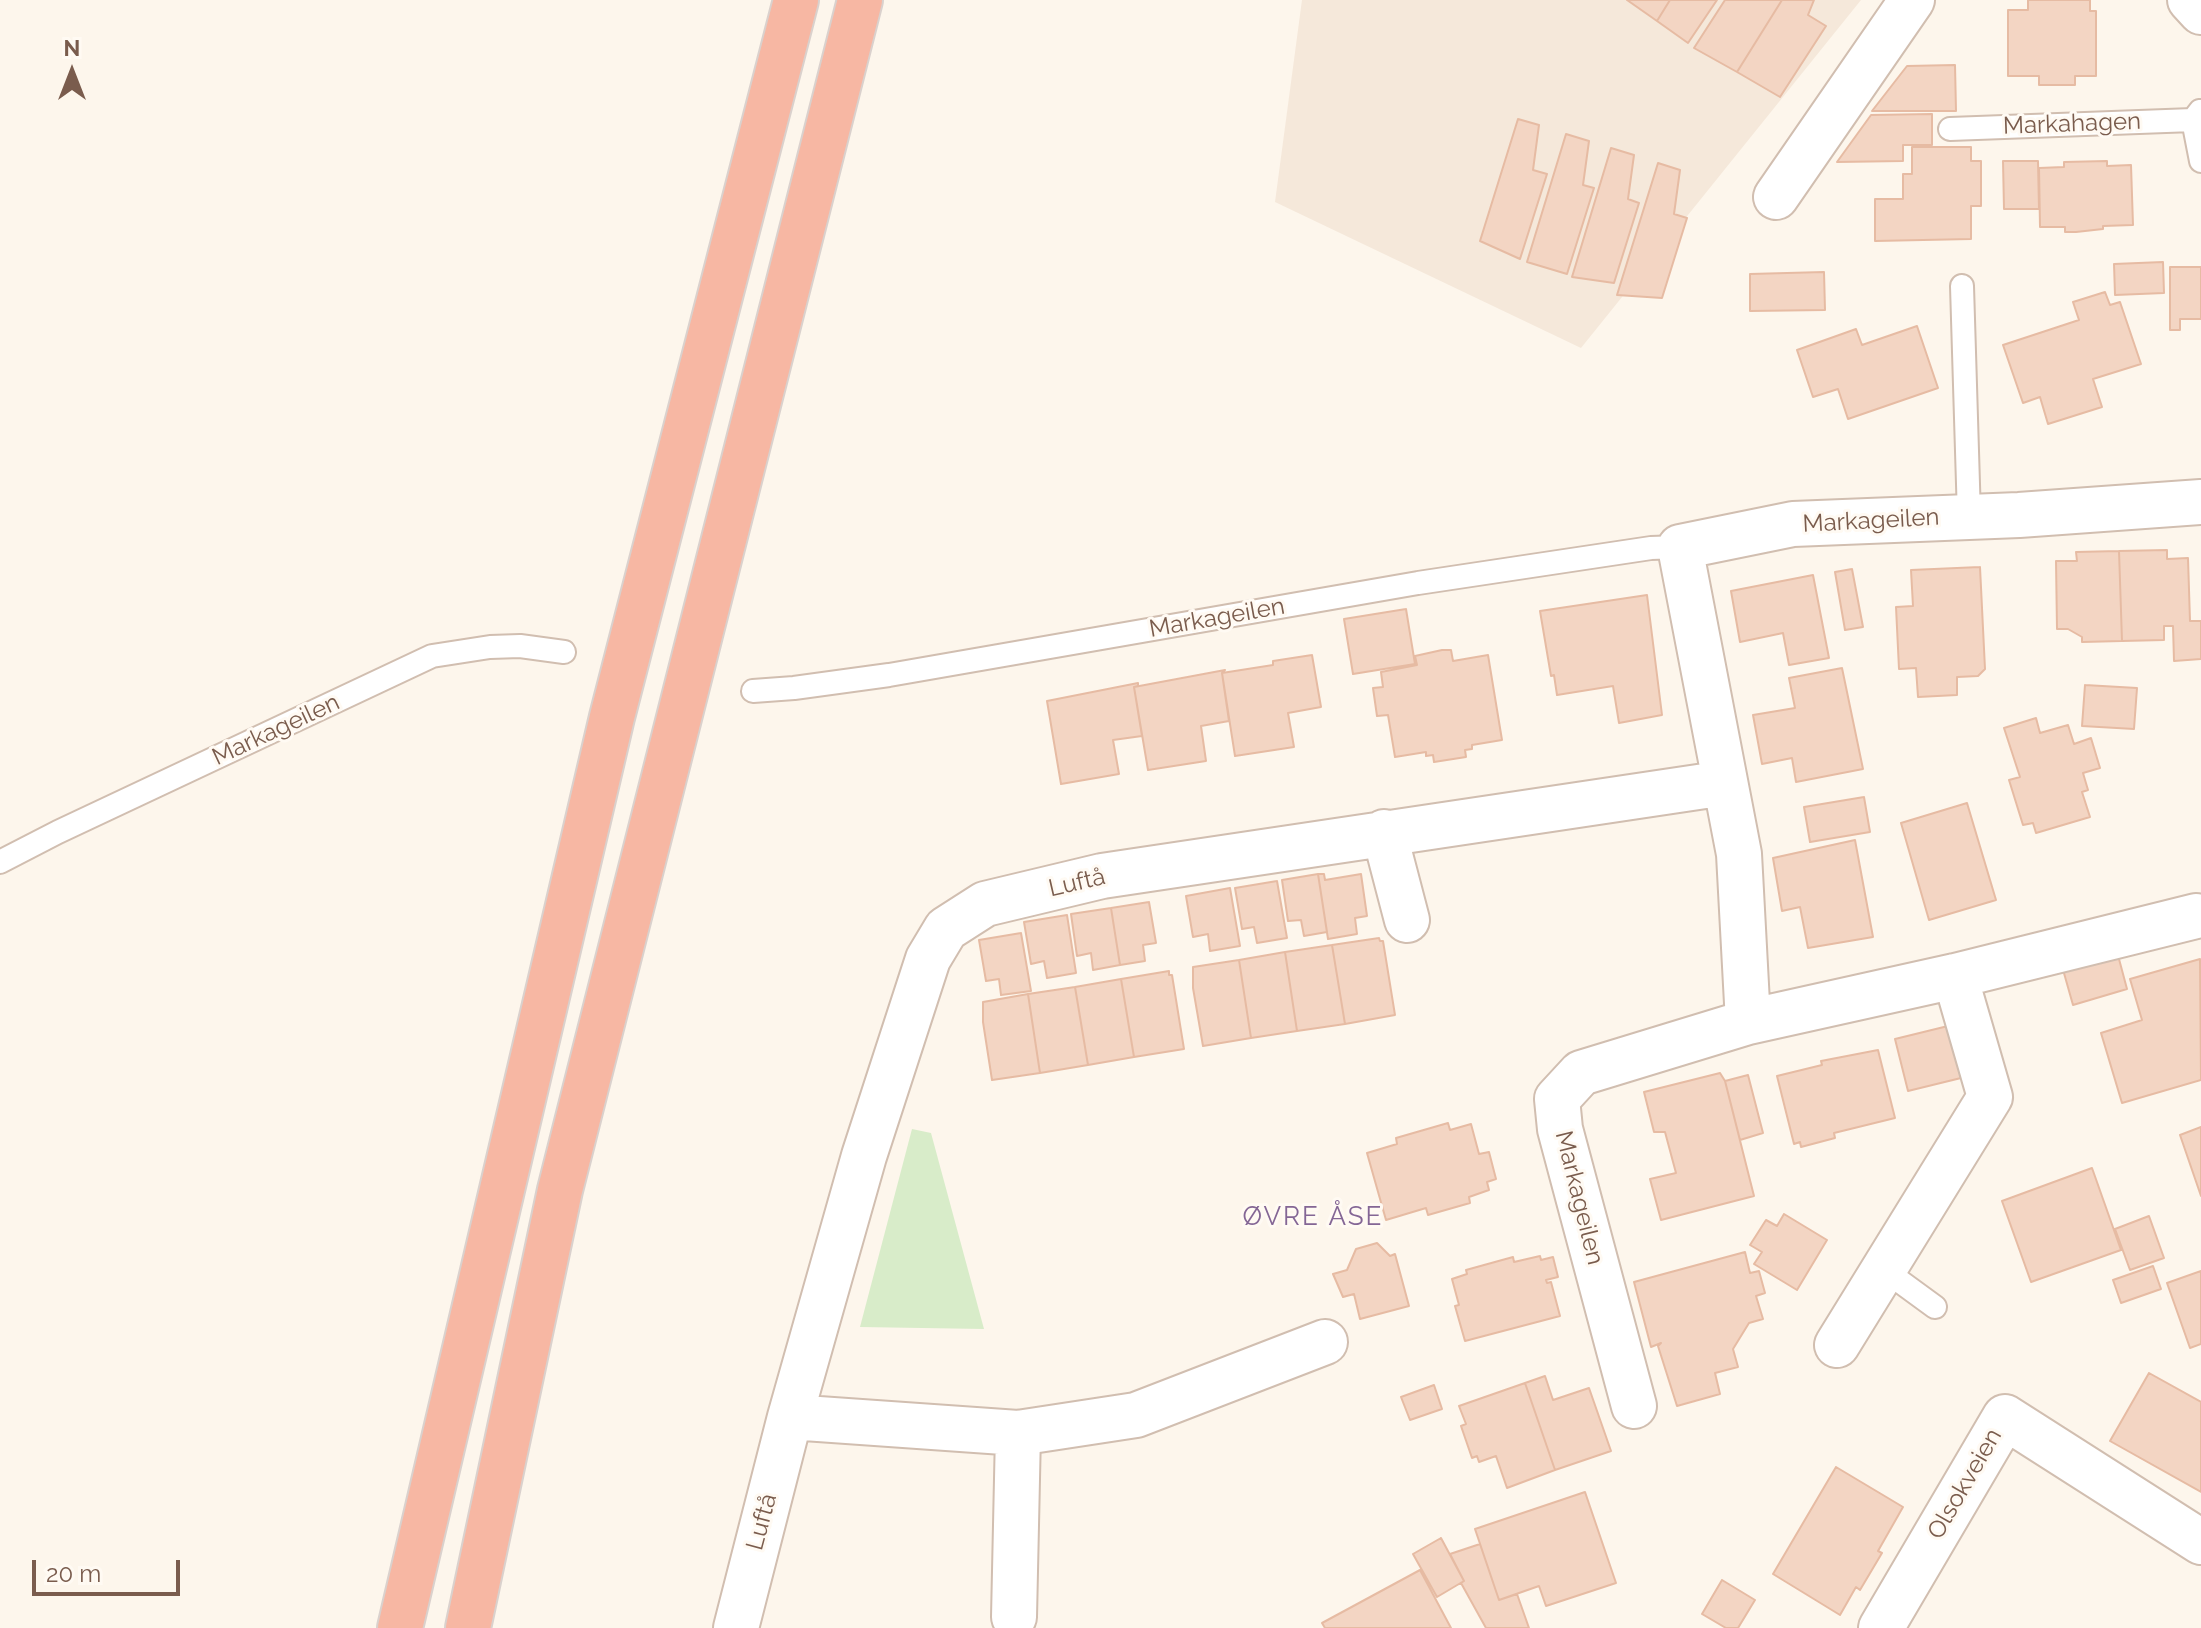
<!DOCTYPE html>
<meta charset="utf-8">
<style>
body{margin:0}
#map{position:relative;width:2201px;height:1628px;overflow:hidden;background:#fdf6ec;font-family:Raleway,sans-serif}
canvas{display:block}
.north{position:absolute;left:32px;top:32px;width:80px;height:80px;-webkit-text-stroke:6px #fffaf3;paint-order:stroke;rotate:0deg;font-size:22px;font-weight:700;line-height:32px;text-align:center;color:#7a5c4d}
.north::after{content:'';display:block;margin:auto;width:28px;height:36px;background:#7a5c4d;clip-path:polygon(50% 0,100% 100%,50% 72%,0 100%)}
.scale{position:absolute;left:32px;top:1560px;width:148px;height:36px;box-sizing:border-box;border:4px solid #7a5c4d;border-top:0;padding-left:10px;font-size:24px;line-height:28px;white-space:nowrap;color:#7a5c4d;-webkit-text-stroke:6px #fffaf3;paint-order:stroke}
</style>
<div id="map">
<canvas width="2201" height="1628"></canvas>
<div class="north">N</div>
<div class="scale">20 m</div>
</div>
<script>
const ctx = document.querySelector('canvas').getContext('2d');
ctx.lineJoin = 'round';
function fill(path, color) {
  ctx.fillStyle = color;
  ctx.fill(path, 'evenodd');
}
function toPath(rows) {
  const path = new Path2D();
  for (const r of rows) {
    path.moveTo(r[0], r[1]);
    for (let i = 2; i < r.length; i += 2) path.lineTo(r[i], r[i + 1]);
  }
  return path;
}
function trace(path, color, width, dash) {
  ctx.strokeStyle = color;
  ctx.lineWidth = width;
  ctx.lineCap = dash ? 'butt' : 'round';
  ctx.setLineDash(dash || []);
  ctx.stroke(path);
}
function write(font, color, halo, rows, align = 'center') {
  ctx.font = font + ' Raleway,sans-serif';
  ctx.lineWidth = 6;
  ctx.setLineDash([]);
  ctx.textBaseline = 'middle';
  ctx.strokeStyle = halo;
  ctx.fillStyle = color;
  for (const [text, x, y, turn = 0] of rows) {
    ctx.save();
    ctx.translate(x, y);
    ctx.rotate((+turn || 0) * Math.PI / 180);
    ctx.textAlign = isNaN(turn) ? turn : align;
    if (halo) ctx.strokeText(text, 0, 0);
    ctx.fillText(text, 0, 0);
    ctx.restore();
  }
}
const residential = toPath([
 [1302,0,1861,0,1581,348,1275,202]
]);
const green = toPath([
 [912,1129,931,1133,984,1329,860,1327]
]);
const building = toPath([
 [1627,0,1670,0,1657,21,1627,0],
 [1670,0,1717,0,1688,43,1657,21,1670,0],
 [1725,0,1782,0,1737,72,1694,48,1725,0],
 [1782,0,1814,0,1808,15,1826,26,1780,97,1737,72,1782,0],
 [2028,0,2090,0,2090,11,2096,11,2096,76,2075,76,2075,85,2039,85,2039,76,2008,76,2008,10,2028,10,2028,0],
 [1955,65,1956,111,1872,111,1907,66,1955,65],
 [1932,114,1932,145,1903,145,1903,161,1837,162,1871,115,1932,114],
 [1518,119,1539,125,1533,170,1547,174,1520,259,1480,241,1518,119],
 [1566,134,1589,141,1583,185,1594,188,1567,274,1527,262,1566,134],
 [1912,147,1971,147,1971,161,1981,161,1981,206,1971,206,1971,239,1875,241,1875,199,1903,199,1903,174,1912,174,1912,147],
 [1611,148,1634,155,1628,199,1639,203,1614,283,1572,277,1611,148],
 [2003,161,2038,161,2039,209,2004,209,2003,161],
 [2107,161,2107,166,2131,165,2133,225,2103,226,2103,229,2076,232,2065,232,2065,227,2040,227,2039,168,2064,167,2064,162,2107,161],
 [1658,163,1680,170,1674,214,1687,218,1662,298,1617,295,1658,163],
 [2163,262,2164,293,2115,295,2114,264,2163,262],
 [2170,267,2201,267,2201,319,2180,319,2180,330,2170,330,2170,267],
 [1824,272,1825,310,1750,311,1750,274,1824,272],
 [2105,292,2110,305,2120,302,2141,364,2093,379,2102,407,2048,424,2040,397,2023,403,2003,345,2079,320,2073,302,2105,292],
 [1917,326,1938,388,1848,419,1838,389,1813,397,1797,350,1856,329,1862,345,1917,326],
 [2167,550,2167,559,2188,558,2190,621,2201,621,2201,659,2174,661,2173,626,2164,626,2164,640,2122,641,2119,551,2167,550],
 [2119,551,2122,641,2082,642,2082,637,2068,629,2057,629,2056,561,2077,561,2076,552,2119,551],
 [1980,567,1985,669,1978,676,1957,677,1957,695,1918,697,1916,668,1899,669,1896,607,1913,606,1911,570,1980,567],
 [1852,569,1863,627,1845,630,1835,572,1852,569],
 [1813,575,1829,658,1789,665,1783,633,1740,642,1731,591,1813,575],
 [1647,595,1662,715,1619,723,1613,686,1557,695,1554,675,1551,676,1540,611,1647,595],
 [1406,609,1415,664,1353,674,1344,619,1406,609],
 [1442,650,1451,650,1453,661,1488,655,1502,740,1472,745,1472,749,1465,750,1466,757,1434,762,1433,755,1426,756,1426,752,1395,757,1388,715,1377,716,1373,688,1383,687,1381,672,1417,665,1415,656,1442,650],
 [1312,655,1321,707,1288,713,1294,747,1235,756,1222,673,1273,665,1273,661,1312,655],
 [1842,668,1863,769,1796,782,1792,758,1762,764,1753,715,1795,708,1789,678,1842,668],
 [1225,670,1222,673,1229,721,1201,726,1206,761,1148,770,1134,687,1225,670],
 [1138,683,1138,686,1134,687,1142,736,1113,740,1119,774,1061,784,1047,701,1138,683],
 [2085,685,2137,688,2134,729,2082,726,2085,685],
 [2036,718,2040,733,2068,725,2074,744,2091,738,2100,768,2083,773,2088,790,2082,792,2090,817,2036,833,2033,823,2023,825,2009,780,2020,777,2004,728,2036,718],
 [1864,797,1870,832,1810,842,1804,807,1864,797],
 [1967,803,1996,900,1929,920,1901,823,1967,803],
 [1855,840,1873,937,1808,948,1800,907,1782,911,1773,858,1855,840],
 [1318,874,1327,932,1304,936,1301,920,1288,921,1282,880,1318,874],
 [1318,874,1324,874,1325,880,1361,874,1367,916,1355,918,1357,934,1328,939,1318,874],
 [1277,881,1287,938,1257,943,1254,927,1242,929,1235,888,1277,881],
 [1230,888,1240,946,1210,951,1208,934,1193,937,1186,896,1230,888],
 [1149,902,1156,943,1143,945,1145,961,1120,965,1111,908,1149,902],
 [1111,908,1120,965,1093,970,1091,953,1077,956,1071,914,1111,908],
 [1067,915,1076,973,1047,978,1044,961,1031,964,1024,922,1067,915],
 [1021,933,1031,991,1001,995,999,979,986,981,979,940,1021,933],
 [1379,938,1380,941,1383,941,1395,1015,1345,1024,1332,945,1379,938],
 [2115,944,2127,989,2073,1005,2060,959,2115,944],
 [1332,945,1345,1024,1297,1031,1285,952,1332,945],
 [1285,952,1297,1031,1251,1038,1239,960,1285,952],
 [2200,959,2201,1080,2122,1103,2101,1033,2142,1020,2130,979,2200,959],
 [1239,960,1251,1038,1203,1046,1193,988,1193,967,1239,960],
 [1169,971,1169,975,1172,975,1184,1049,1134,1057,1121,979,1169,971],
 [1121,979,1134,1057,1088,1065,1075,987,1121,979],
 [1075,987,1088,1065,1040,1073,1028,994,1075,987],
 [1028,994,1040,1073,992,1080,983,1022,983,1002,1028,994],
 [1948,1026,1961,1078,1908,1091,1895,1039,1948,1026],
 [1878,1050,1895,1118,1834,1133,1835,1138,1801,1147,1800,1142,1794,1144,1777,1076,1822,1065,1821,1061,1878,1050],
 [1720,1073,1725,1081,1754,1196,1661,1220,1650,1179,1676,1173,1665,1132,1654,1132,1644,1092,1720,1073],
 [1748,1075,1763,1133,1740,1140,1725,1081,1748,1075],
 [1448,1123,1450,1130,1471,1124,1479,1154,1489,1152,1496,1179,1487,1182,1489,1190,1469,1197,1470,1203,1428,1215,1426,1208,1386,1220,1367,1153,1397,1144,1396,1138,1448,1123],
 [2201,1127,2201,1196,2180,1135,2201,1127],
 [2092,1168,2121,1250,2031,1282,2002,1201,2092,1168],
 [1784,1214,1827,1240,1797,1290,1754,1264,1762,1252,1750,1245,1766,1220,1777,1226,1784,1214],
 [2149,1216,2164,1258,2130,1270,2115,1229,2149,1216],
 [1377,1243,1390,1256,1395,1254,1409,1306,1360,1319,1354,1294,1343,1297,1333,1274,1347,1270,1356,1249,1377,1243],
 [1745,1252,1750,1273,1759,1271,1765,1293,1756,1296,1763,1319,1749,1323,1733,1349,1738,1367,1715,1373,1720,1394,1677,1406,1658,1346,1661,1343,1651,1347,1634,1282,1745,1252],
 [1540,1256,1541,1260,1553,1257,1558,1277,1546,1280,1547,1283,1551,1282,1560,1316,1465,1341,1455,1306,1459,1305,1452,1279,1467,1274,1466,1270,1513,1257,1514,1262,1540,1256],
 [2153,1266,2161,1289,2121,1303,2113,1280,2153,1266],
 [2201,1271,2201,1344,2190,1348,2167,1283,2201,1271],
 [2149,1373,2201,1402,2201,1492,2110,1441,2149,1373],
 [1545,1376,1553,1400,1589,1388,1611,1451,1555,1470,1525,1383,1545,1376],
 [1525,1383,1555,1470,1507,1488,1496,1456,1479,1462,1477,1456,1472,1458,1461,1426,1466,1424,1459,1406,1525,1383],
 [1434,1385,1442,1409,1410,1420,1401,1397,1434,1385],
 [1836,1467,1903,1507,1878,1551,1882,1553,1860,1590,1856,1587,1840,1615,1773,1574,1836,1467],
 [1585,1492,1616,1583,1546,1606,1539,1586,1499,1600,1475,1529,1585,1492],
 [1441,1538,1464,1581,1437,1597,1413,1554,1441,1538],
 [1480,1544,1499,1600,1517,1594,1529,1628,1486,1628,1461,1583,1464,1581,1450,1554,1480,1544],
 [1420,1570,1451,1628,1325,1628,1322,1623,1420,1570],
 [1722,1580,1755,1600,1738,1628,1726,1628,1702,1614,1722,1580]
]);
const lane = toPath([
 [2200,111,2193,120,2201,161],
 [1950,129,2193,120],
 [1962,286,1969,517],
 [753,691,794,688,889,675,1418,583,1651,548,1680,547],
 [0,862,58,832,432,656,490,647,520,646,564,652],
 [1883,1269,1935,1307]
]);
const street = toPath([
 [2190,0,2201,12],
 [1776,197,1912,0],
 [1384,832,1407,920],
 [1748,1022,1739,854,1680,547,1793,524,2019,515,2201,502],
 [1837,1345,1990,1097,1955,976],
 [1634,1406,1560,1129,1557,1099,1581,1073,1748,1022,1955,976,2196,916],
 [790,1417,1018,1433,1136,1415,1325,1342],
 [1014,1617,1018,1433],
 [736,1628,790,1417,864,1156,928,959,946,929,985,904,1102,876,1725,783],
 [1881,1628,2005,1417,2201,1542]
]);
const highway = toPath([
 [400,1628,612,717,796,0],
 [468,1628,560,1190,860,0]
]);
const streetNames = [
 ["Markahagen",2072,124,-2],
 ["Markageilen",1871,521,-3],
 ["Markageilen",1217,618,-10],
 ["Markageilen",276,730,-25],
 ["Luftå",1077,883,-13],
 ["Markageilen",1579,1198,76],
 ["Olsokveien",1965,1484,-60],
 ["Luftå",762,1522,-75]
];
const neighbourhoodNames = [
 ["ØVRE ÅSE",1313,1217]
];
fill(residential, '#f5e8da');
fill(green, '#d8ecc9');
fill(building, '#f3d5c3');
trace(building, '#e6bba3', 2);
trace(lane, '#d1beb0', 26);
trace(street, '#d1beb0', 48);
trace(highway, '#dad1cd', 48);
trace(lane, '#fff', 22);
trace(street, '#fff', 44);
trace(highway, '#f7b7a3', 44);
write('24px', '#7a5c4d', '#fffaf3', streetNames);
ctx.letterSpacing = '2px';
write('26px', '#846695', '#fffaf3', neighbourhoodNames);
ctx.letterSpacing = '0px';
</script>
